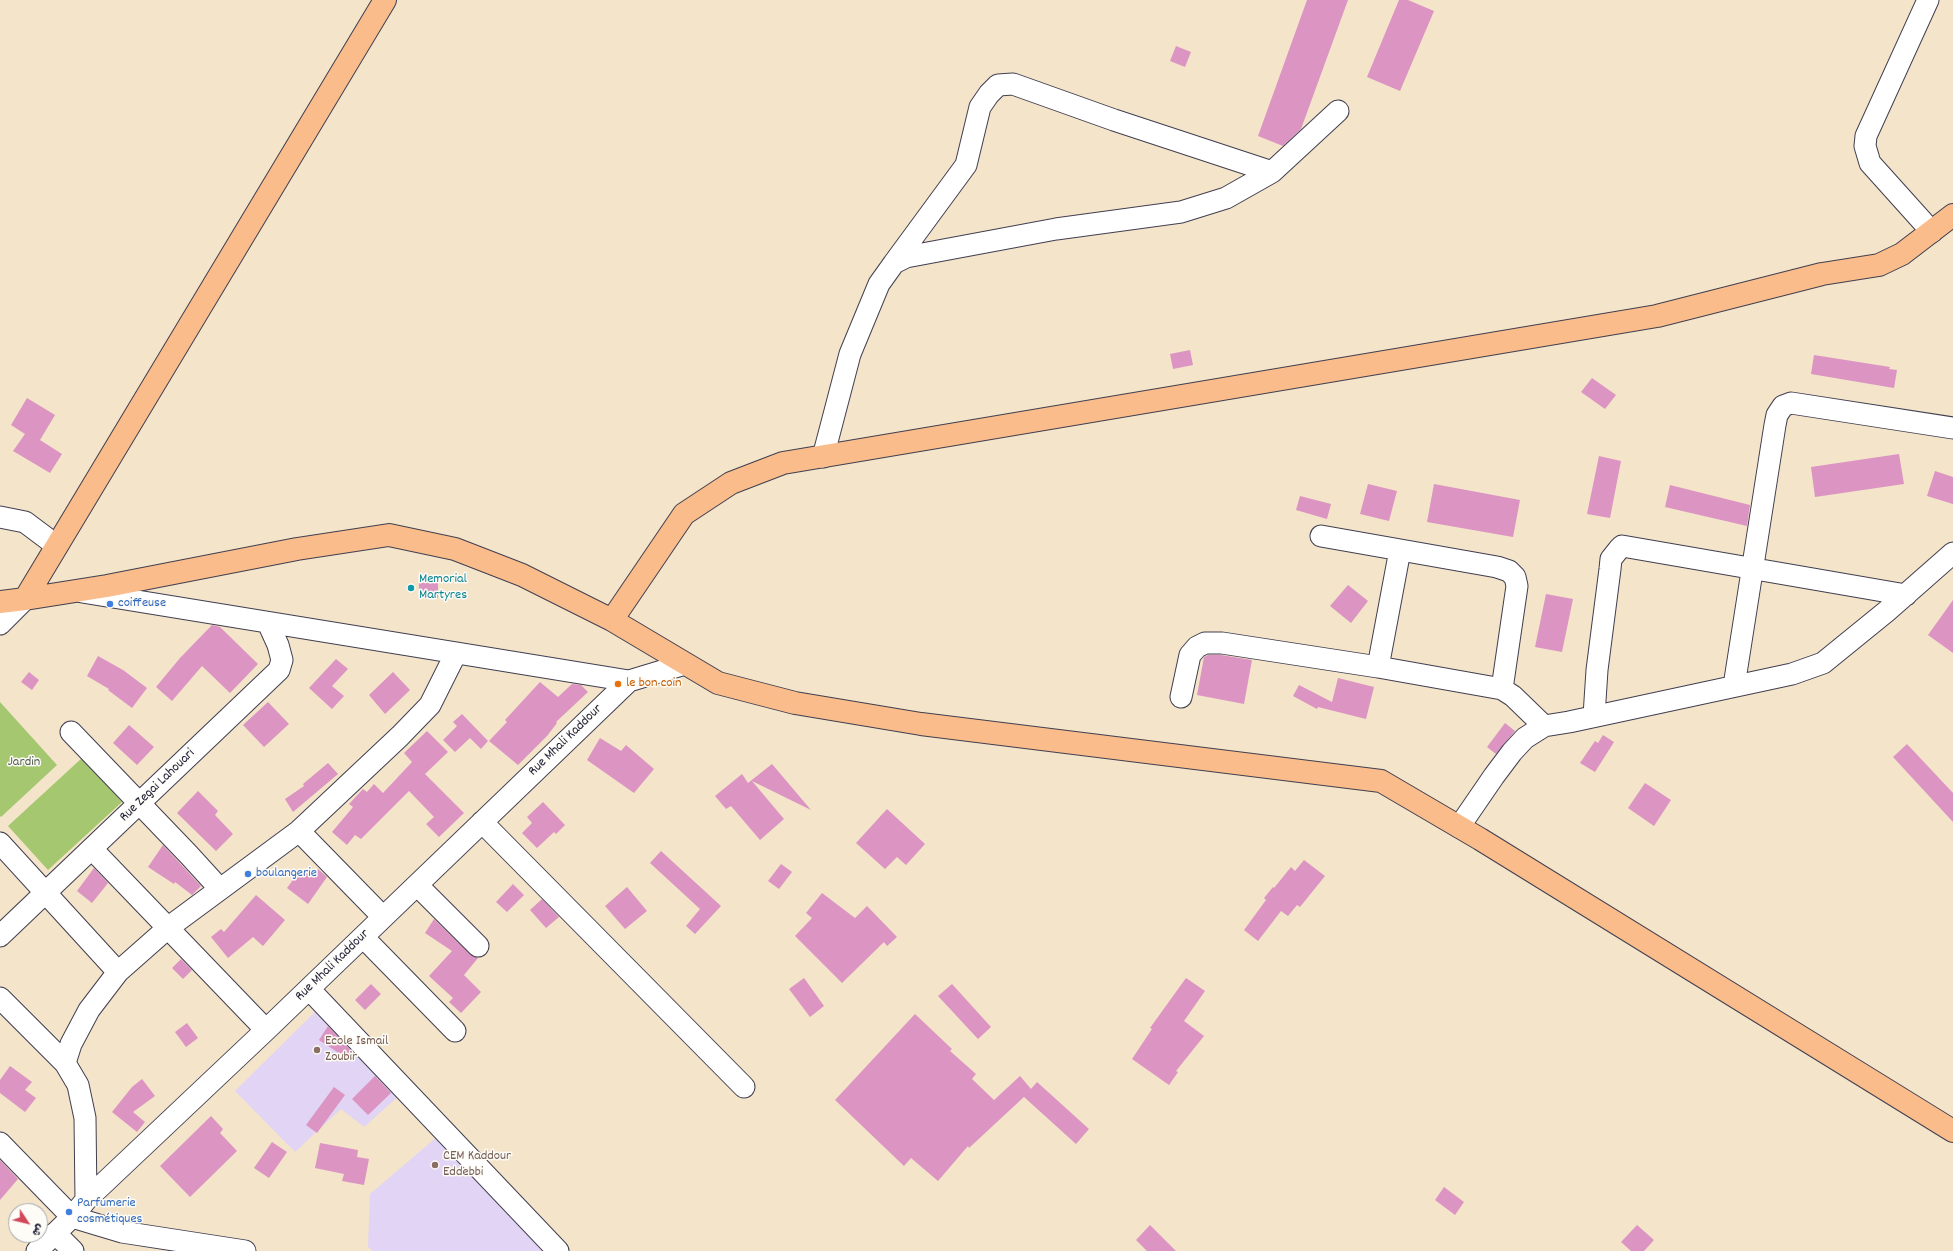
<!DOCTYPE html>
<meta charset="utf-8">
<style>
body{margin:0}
#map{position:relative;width:1953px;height:1251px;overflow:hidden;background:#f3e4ca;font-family:Dekko,"Playpen Sans Arabic",sans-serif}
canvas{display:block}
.north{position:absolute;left:8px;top:1203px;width:40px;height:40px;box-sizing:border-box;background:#fdfcf7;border:1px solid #a5a5ac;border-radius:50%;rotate:125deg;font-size:11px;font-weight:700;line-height:16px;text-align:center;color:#22223b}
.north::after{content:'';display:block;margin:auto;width:14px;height:18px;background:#d1495b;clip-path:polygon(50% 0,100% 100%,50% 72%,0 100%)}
</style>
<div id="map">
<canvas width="1953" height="1251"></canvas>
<div class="north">ش</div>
</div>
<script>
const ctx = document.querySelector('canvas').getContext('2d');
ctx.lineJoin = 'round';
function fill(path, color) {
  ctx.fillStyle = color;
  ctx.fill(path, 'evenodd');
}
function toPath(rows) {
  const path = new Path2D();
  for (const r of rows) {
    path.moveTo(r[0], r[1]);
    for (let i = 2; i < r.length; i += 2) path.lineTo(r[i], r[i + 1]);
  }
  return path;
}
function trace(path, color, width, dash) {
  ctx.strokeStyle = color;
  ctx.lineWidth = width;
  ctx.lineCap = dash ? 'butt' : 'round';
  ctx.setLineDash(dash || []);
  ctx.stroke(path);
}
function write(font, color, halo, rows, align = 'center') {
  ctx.font = font + ' Dekko,sans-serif';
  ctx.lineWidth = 3;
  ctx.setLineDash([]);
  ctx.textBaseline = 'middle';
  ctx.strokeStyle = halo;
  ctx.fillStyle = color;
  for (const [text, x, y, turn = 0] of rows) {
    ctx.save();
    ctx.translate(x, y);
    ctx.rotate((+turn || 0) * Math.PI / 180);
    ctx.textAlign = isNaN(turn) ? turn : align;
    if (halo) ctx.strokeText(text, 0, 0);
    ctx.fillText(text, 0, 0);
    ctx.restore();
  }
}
const built = toPath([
 [318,1009,401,1094,364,1127,341,1109,295,1152,235,1091],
 [438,1136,550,1251,373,1251,368,1247,370,1194]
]);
const green = toPath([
 [0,702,57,765,1,817,0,816],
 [82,758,122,802,48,870,8,826]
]);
const building = toPath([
 [1307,0,1348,0,1301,129,1283,146,1258,136],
 [1399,0,1408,0,1434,11,1400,91,1367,77],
 [1176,46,1191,52,1185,67,1170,61],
 [1190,350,1193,365,1173,369,1170,354],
 [1814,355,1890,367,1889,369,1897,370,1894,388,1811,374],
 [1592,378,1616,395,1605,409,1581,392],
 [27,398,55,415,40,440,62,454,50,473,13,451,25,434,11,425],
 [1899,454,1904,484,1815,497,1811,467],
 [1599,456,1621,461,1610,518,1587,514],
 [1935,471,1953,477,1953,504,1927,496],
 [1368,484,1397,491,1389,521,1360,514],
 [1434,484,1520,500,1513,537,1427,522],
 [1670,485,1750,505,1747,526,1665,507],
 [1300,496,1331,504,1327,519,1296,510],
 [419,583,438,583,438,598,419,598],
 [1348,585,1368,601,1351,623,1330,606],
 [1546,594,1573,599,1562,652,1535,647],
 [1953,600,1953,653,1928,635],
 [212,625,220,627,258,664,230,693,202,666,172,701,156,687,180,658],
 [1208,655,1221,655,1252,660,1244,704,1197,695,1204,657],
 [98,656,123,670,147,688,132,708,108,690,109,689,87,676],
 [336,659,348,669,332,686,344,696,332,709,309,688],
 [29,672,39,680,32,690,21,682],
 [393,672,410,690,385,714,369,695],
 [1338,678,1374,687,1366,719,1318,707,1317,709,1293,696,1299,685,1332,702],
 [540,682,558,697,572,684,581,685,588,692,556,722,557,723,547,736,518,765,489,741,507,722,505,720],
 [268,702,289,724,264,747,243,725],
 [462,714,488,741,481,749,470,738,455,752,443,740,457,726,453,722],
 [1505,723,1515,731,1496,754,1487,747],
 [129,725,154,747,137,765,113,743],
 [427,731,448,752,425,774,464,813,439,837,426,824,434,817,409,791,361,839,355,835,347,845,332,832,353,807,349,804,363,789,367,792,374,784,383,793,412,762,404,753],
 [1603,735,1614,742,1595,772,1580,763,1595,741,1598,743],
 [600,738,621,751,626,745,654,769,634,793,587,760],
 [1907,744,1953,793,1953,822,1893,757],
 [328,763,338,774,293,812,285,799,304,786,303,784],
 [772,764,811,810,752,781,784,819,760,840,731,806,726,809,715,796,742,774,748,783],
 [1645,783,1671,800,1654,826,1628,808],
 [198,791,218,811,215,815,233,834,216,851,177,813],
 [543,802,565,825,556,834,554,832,537,848,522,833,532,823,527,817],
 [887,809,925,844,906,865,897,857,885,869,856,843],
 [163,845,201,886,192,895,175,882,174,884,148,867],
 [661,851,721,906,695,934,686,926,700,909,650,863],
 [1304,860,1325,876,1300,907,1297,905,1288,916,1281,911,1258,941,1244,930,1266,900,1264,898,1273,887,1274,888,1291,867,1295,871],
 [781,864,792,872,779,889,768,881],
 [94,868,108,883,92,903,77,891],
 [301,869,312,877,318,869,327,877,308,904,287,888],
 [513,884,524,895,507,912,496,902],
 [627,887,647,911,625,929,605,906],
 [822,893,855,918,867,906,897,937,887,946,884,942,842,983,795,936,812,918,806,913],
 [256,895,285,920,263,946,253,937,228,958,211,937,221,929,224,932],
 [542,899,559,917,546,928,530,910],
 [434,919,470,954,478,958,464,975,481,992,461,1013,449,1002,453,998,429,976,452,951,425,933],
 [181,959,192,970,183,979,172,968],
 [804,978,824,1006,810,1017,789,989],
 [1186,978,1205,991,1184,1021,1204,1036,1176,1071,1178,1072,1169,1085,1132,1059,1152,1029,1150,1028],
 [371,984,381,994,365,1010,355,1000],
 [952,984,991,1027,978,1039,938,996],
 [915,1014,952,1049,950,1051,976,1074,972,1079,994,1100,1020,1076,1031,1089,1037,1082,1089,1129,1076,1144,1024,1097,1025,1096,969,1148,968,1146,938,1181,911,1158,904,1166,835,1100],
 [187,1023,198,1038,186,1047,175,1032],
 [328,1026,355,1055,351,1061,319,1040],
 [10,1066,32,1082,25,1090,36,1098,25,1112,0,1093,0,1080],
 [375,1076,391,1093,368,1115,352,1099],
 [142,1079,155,1096,133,1112,145,1122,137,1132,112,1112,132,1087],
 [334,1087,345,1095,317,1133,306,1125],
 [211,1116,223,1129,220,1133,237,1151,190,1197,160,1166],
 [272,1142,287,1152,269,1178,254,1168],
 [320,1143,358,1150,357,1157,369,1159,364,1185,342,1181,344,1174,315,1168],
 [0,1160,18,1179,0,1200],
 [1444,1187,1464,1202,1455,1215,1435,1200],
 [1150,1225,1176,1251,1147,1251,1136,1240],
 [1637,1225,1654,1240,1644,1251,1631,1251,1621,1242]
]);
const minor = toPath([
 [1928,0,1866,136,1865,146,1870,163,1932,232],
 [894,263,966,165,980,107,989,94,998,85,1013,84,1114,120,1272,172],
 [823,457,850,354,879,284,894,263,906,257,1056,229,1181,212,1226,198,1272,172,1338,111],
 [0,517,25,522,57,546],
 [1321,536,1497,567,1509,571,1515,577,1517,586,1502,689],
 [82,592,629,681,685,664],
 [0,624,25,599],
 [1378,667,1400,550],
 [1734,686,1775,425,1777,415,1783,406,1791,403,1953,428],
 [1181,697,1190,655,1197,647,1205,643,1222,643,1378,667,1502,689,1513,696,1544,726],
 [1594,716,1597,670,1610,569,1611,559,1619,549,1622,546,1906,595],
 [71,732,189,855,220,889],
 [482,822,744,1087],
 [1459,827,1494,776,1512,752,1525,738,1544,726,1569,722,1792,674,1823,663,1887,611,1953,553],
 [299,831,383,917],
 [0,843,118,972],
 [92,849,266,1030],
 [417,885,478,946],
 [0,936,279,670,282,660,278,645,268,623],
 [363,937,455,1031],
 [309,989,558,1251],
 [0,998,65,1063,78,1085,85,1118,86,1200],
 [65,1063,71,1044,89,1010,118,972,169,927,299,831,400,736,430,705,456,653],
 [0,1143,72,1217,122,1232,245,1251],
 [55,1233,73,1251],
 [37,1251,72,1217,86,1200,266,1030,629,681]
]);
const major = toPath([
 [25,599,385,0],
 [0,602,25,599,107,586,297,549,389,535,455,549,522,575,612,620,718,683,795,703,921,724,1381,781,1480,839,1953,1131],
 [612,620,684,514,731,483,783,463,1657,316,1822,274,1879,265,1902,254,1953,215]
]);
const markers = [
 [411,588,4,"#0f9aa8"],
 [110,604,4,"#3f7fe0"],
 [618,684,4,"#e8710a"],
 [248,874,4,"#3f7fe0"],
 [317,1050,4,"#8d6e63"],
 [435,1165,4,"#8d6e63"],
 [69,1212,4,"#3f7fe0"]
];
const cultureNames = [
 ["Memorial",419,580],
 ["Martyres",419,596]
];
const shopNames = [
 ["coiffeuse",118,604],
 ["boulangerie",256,874],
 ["Parfumerie",77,1204],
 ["cosmétiques",77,1220]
];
const foodNames = [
 ["le bon coin",626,684]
];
const streetNames = [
 ["Rue Mhali Kaddour",566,741,-44],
 ["Rue Zegai Lahouari",158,786,-44],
 ["Rue Mhali Kaddour",333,966,-44]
];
const parkNames = [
 ["Jardin",24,763]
];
const educationNames = [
 ["Ecole Ismail",325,1042],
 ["Zoubir",325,1058],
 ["CEM Kaddour",443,1157],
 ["Eddebbi",443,1173]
];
fill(built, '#e1d4f4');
fill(green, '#a4c770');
fill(building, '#dc94c2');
trace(minor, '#413f50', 23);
trace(major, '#413f50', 24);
trace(minor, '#fff', 21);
trace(major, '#f9bc8a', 22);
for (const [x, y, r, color] of markers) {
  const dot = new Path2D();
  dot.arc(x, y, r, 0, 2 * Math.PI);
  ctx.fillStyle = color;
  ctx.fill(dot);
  trace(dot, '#fdfcf7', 1.5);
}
write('14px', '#0d838f', '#fdfcf7', cultureNames, 'left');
write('14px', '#366cbe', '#fdfcf7', shopNames, 'left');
write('14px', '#c56008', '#fdfcf7', foodNames, 'left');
write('14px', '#22223b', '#fdfcf7', streetNames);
write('14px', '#505c4e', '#fdfcf7', parkNames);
write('14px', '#785e54', '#fdfcf7', educationNames, 'left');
</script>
